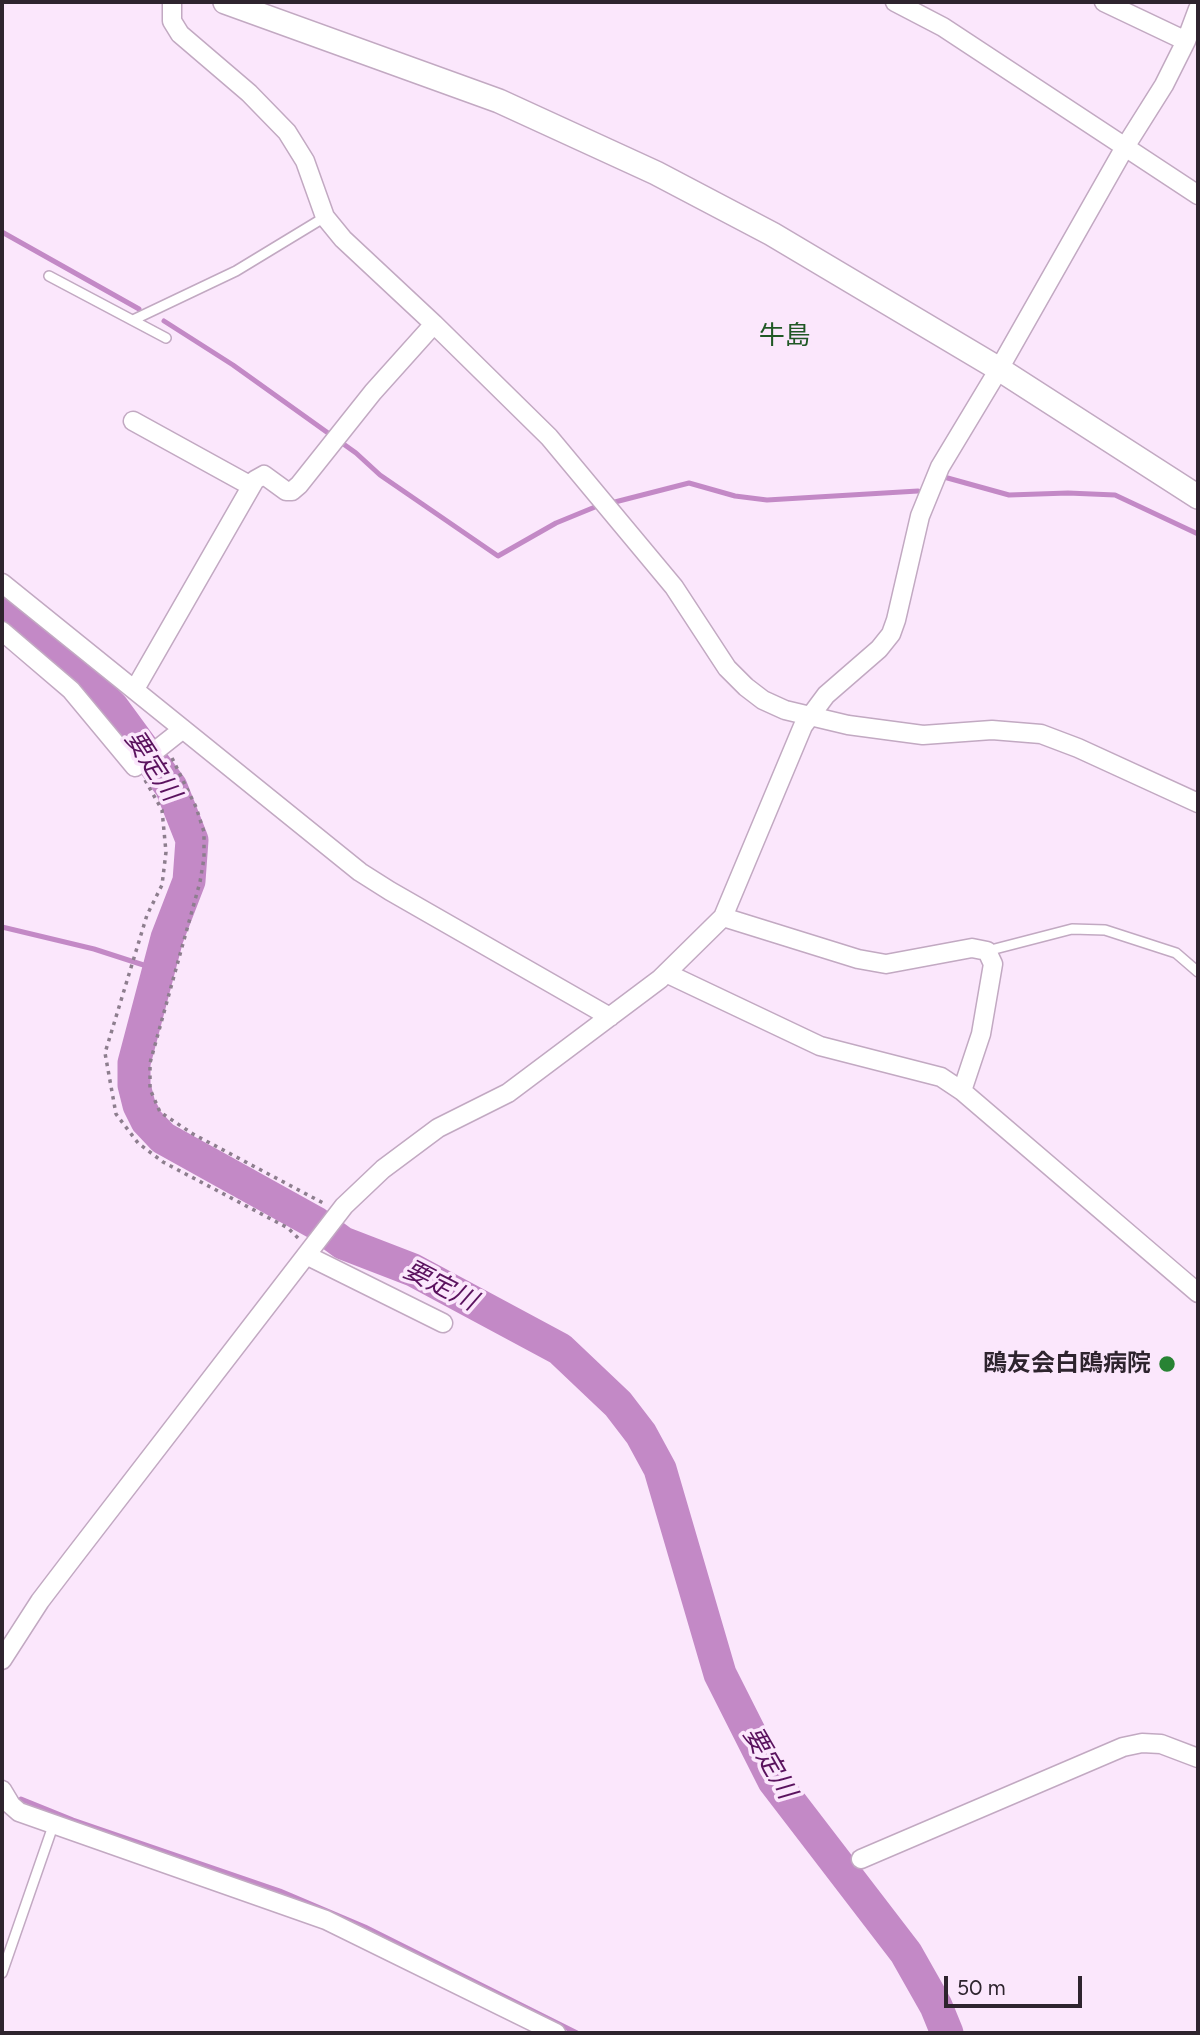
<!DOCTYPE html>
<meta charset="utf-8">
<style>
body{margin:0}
#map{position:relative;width:1200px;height:2035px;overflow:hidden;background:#fbe7fc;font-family:Figtree,sans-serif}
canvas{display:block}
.frame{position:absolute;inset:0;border:4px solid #2e242e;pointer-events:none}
.scale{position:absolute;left:944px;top:1976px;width:138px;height:32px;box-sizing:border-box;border:4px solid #2e242e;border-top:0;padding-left:9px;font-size:21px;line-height:24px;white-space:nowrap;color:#2e242e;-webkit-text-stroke:5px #fbe7fc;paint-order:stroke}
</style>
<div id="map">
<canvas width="1200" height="2035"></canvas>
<div class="frame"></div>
<div class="scale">50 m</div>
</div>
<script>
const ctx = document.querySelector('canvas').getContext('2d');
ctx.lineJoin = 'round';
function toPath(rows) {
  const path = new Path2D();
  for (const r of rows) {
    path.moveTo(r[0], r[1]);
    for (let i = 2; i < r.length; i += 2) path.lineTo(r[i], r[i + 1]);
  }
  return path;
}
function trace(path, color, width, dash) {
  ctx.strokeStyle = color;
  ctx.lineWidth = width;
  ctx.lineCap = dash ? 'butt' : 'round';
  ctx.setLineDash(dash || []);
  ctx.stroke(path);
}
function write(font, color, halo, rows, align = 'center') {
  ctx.font = font + ' Figtree,"Noto Sans JP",sans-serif';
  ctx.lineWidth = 7;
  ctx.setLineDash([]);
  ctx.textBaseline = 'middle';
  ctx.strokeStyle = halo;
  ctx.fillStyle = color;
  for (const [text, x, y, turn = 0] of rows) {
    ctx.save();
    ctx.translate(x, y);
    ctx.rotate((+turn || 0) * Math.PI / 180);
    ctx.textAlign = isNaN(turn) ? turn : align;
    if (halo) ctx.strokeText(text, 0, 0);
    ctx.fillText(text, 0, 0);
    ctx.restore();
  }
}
const stream = toPath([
 [2,232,139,309],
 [164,321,233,365,356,453,380,475,498,556,556,523,595,507],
 [944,477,1009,495,1068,493,1115,495,1198,534],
 [611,503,689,483,735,496,767,500,918,491],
 [2,927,94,949,159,970],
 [21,1799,73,1820,280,1891,365,1927,577,2033]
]);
const river = toPath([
 [2,609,62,657,113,708,171,787,192,840,189,881,167,938,134,1063,134,1085,139,1105,147,1121,163,1138,316,1223,343,1243,413,1270,560,1349,618,1404,641,1434,660,1469,720,1674,774,1781,906,1953,936,2006,947,2033]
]);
const path = toPath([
 [172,758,196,807,204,832,204,858,200,882,150,1063,150,1089,160,1112,193,1134,325,1204],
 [145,780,162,810,166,852,162,885,147,915,105,1053,116,1114,138,1143,163,1162,288,1228,298,1238]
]);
const service = toPath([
 [49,276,166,338],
 [133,320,236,271,325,217],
 [987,951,1072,929,1105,930,1176,953,1198,972],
 [2,1973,53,1826]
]);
const minor = toPath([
 [172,2,172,21,180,34,249,93,287,132,305,161,325,217,343,239,434,324,549,437,674,587,727,668,746,687,763,700,785,710,848,725,923,735,992,730,1041,734,1078,748,1198,803],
 [895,2,943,27,1198,195],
 [1104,2,1186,41],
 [133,421,251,486],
 [2,583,360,872,390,891,610,1017],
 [2,631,71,690,135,767,183,729],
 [135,689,255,480,264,475,286,491,292,491,299,485,373,392,434,324],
 [723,917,858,959,886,964,972,948,987,951,993,964,981,1034,962,1091],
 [666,973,820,1046,941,1077,962,1091,1198,1293],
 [306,1255,443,1323],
 [2,1660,40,1601,72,1559,344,1206,383,1169,438,1128,508,1093,660,979,723,917,803,726,826,695,879,649,891,634,896,620,920,516,940,467,999,369,1125,147,1164,85,1186,41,1198,9],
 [2,1790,11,1805,19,1812,326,1920,556,2033],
 [861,1859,1123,1747,1142,1743,1161,1744,1198,1758]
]);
const tertiary = toPath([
 [225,2,499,101,656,173,772,234,999,369,1198,497]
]);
const markers = [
 [1167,1364,9,"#288334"]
];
const poiNames = [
 ["鴎友会白鴎病院",1151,1364]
];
const neighbourhoodNames = [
 ["牛島",785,336]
];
const waterNames = [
 ["要定川",152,766,57],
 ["要定川",440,1286,27],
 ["要定川",769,1763,60]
];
trace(stream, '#c389c6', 5);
trace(river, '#c389c6', 33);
trace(service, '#c2a9c2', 12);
trace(minor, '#c2a9c2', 21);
trace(tertiary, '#c2a9c2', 26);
trace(path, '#8d7e8e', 3.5, [3.5, 5]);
trace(service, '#fff', 9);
trace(minor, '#fff', 18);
trace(tertiary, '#fff', 23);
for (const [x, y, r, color] of markers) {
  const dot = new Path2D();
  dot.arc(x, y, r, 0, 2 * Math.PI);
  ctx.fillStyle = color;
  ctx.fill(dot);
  trace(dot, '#fbe7fc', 2.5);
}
write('bold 24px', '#2e242e', '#fbe7fc', poiNames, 'right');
write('26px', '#205825', '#fbe7fc', neighbourhoodNames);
write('italic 26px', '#5a125e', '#fbe7fc', waterNames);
</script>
